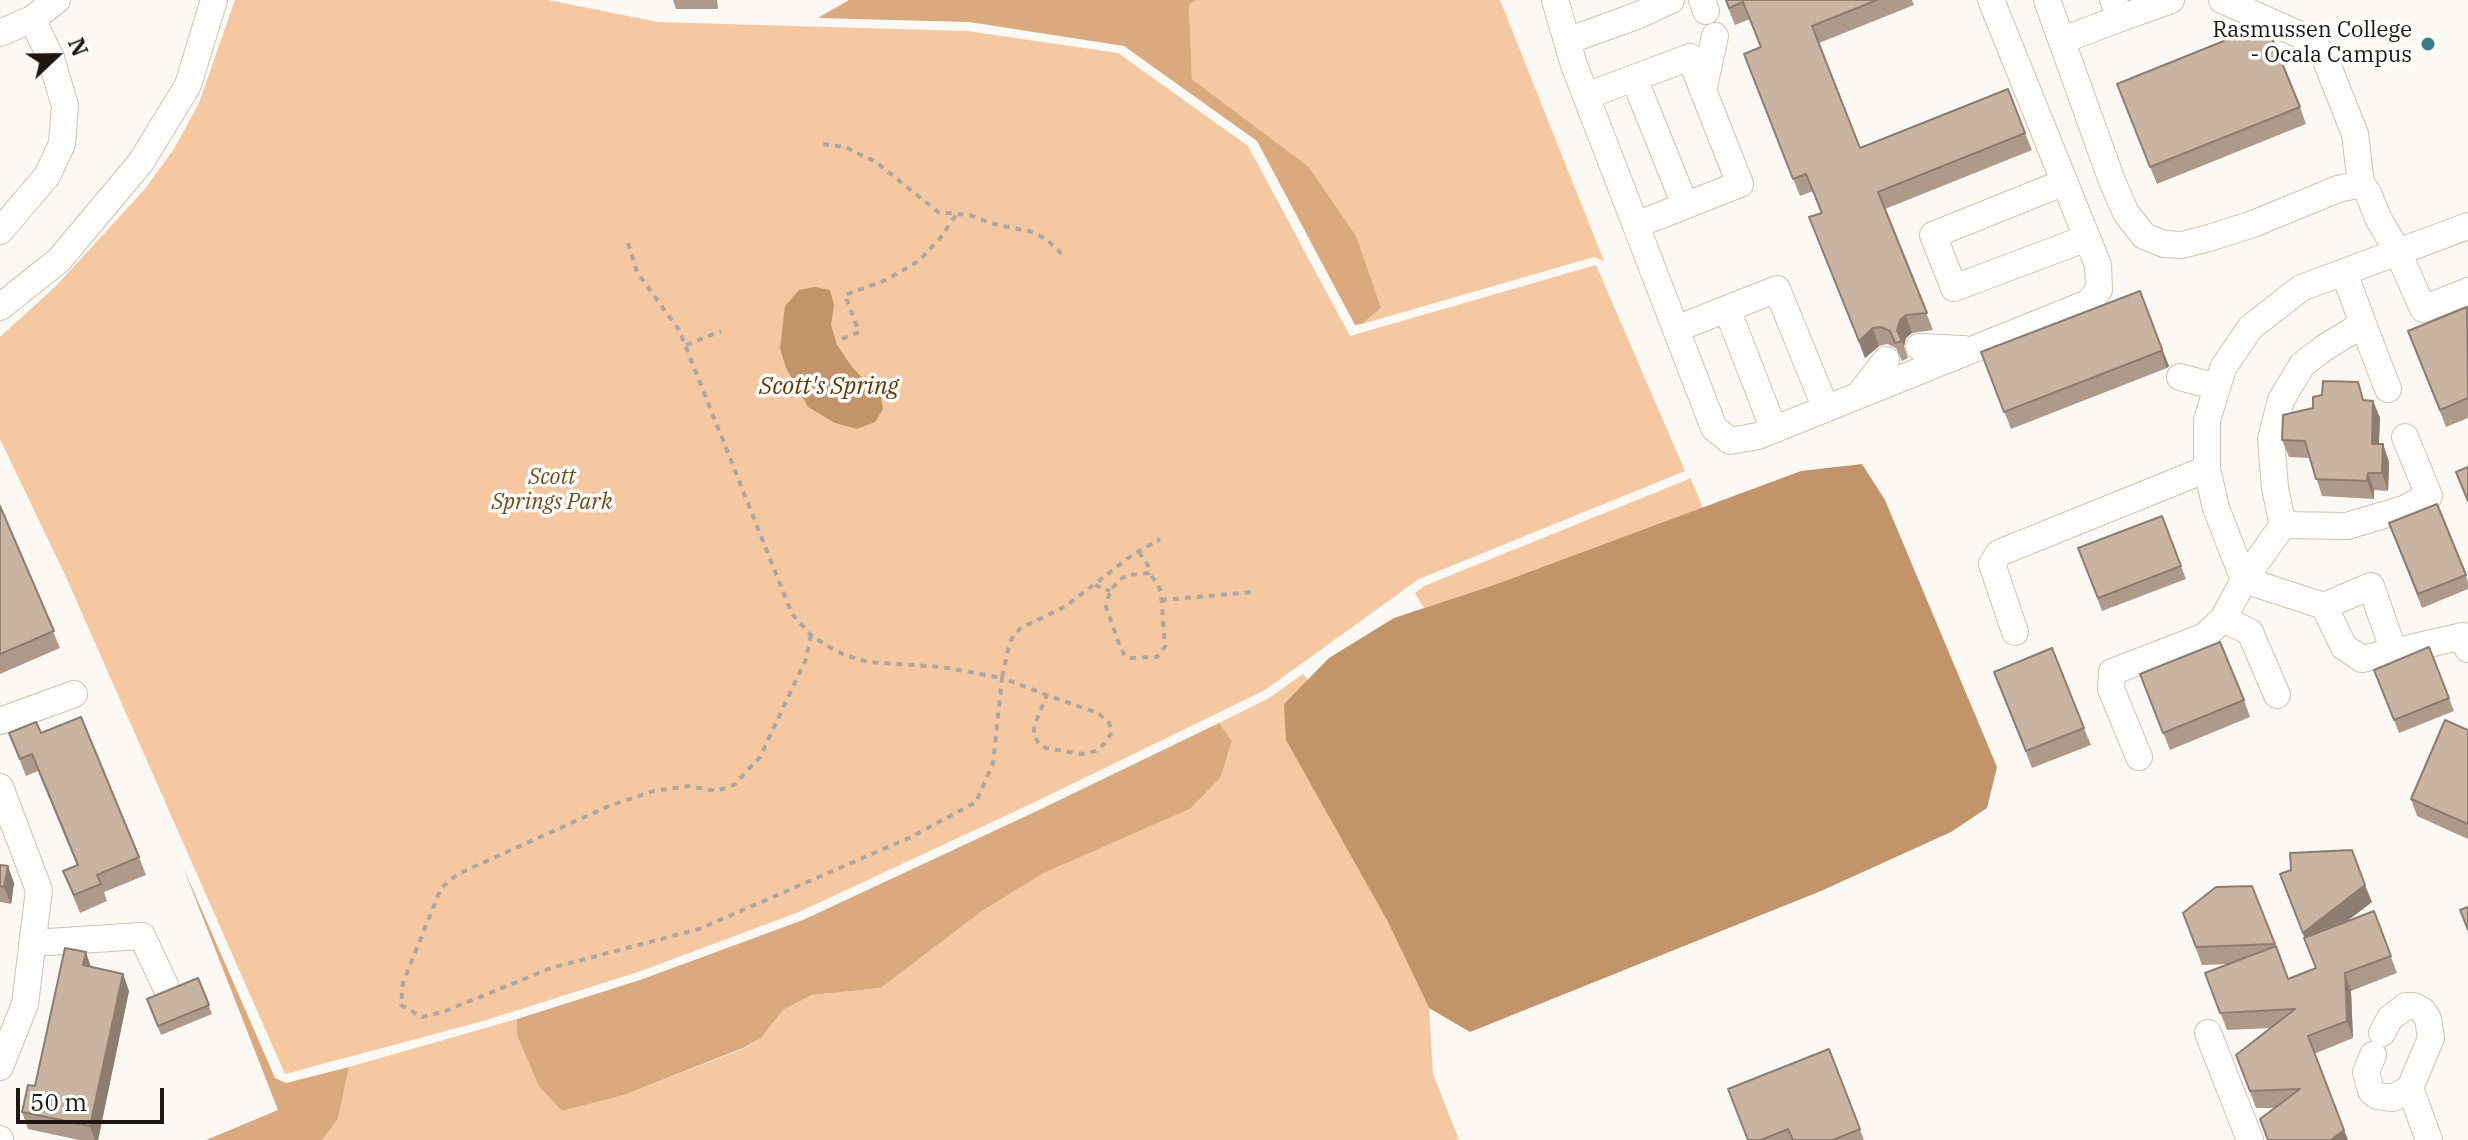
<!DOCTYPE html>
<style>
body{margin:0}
#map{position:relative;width:2468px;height:1140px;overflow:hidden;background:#fcf8f4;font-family:"IBM Plex Serif",serif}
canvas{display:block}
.north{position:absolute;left:16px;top:16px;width:80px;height:80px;-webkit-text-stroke:6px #fff;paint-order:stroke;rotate:68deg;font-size:22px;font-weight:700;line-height:32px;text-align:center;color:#1e1710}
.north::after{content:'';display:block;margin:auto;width:28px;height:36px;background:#1e1710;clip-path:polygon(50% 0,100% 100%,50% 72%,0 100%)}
.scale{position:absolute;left:16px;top:1088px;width:148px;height:36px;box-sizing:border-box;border:4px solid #1e1710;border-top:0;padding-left:10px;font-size:24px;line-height:28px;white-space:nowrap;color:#1e1710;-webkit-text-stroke:6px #fff;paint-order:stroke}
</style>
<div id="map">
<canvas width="2468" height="1140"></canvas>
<div class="north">N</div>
<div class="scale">50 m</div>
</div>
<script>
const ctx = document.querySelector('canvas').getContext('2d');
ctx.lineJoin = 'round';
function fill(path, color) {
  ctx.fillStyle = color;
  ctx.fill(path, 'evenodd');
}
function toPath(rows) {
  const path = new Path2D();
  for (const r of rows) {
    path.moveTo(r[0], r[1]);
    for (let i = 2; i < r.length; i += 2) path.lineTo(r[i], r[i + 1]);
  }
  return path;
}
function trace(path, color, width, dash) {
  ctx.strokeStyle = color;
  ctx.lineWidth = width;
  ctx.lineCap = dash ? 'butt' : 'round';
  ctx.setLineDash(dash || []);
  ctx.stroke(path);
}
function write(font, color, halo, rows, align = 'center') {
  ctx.font = font + ' "IBM Plex Serif",serif';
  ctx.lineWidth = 7;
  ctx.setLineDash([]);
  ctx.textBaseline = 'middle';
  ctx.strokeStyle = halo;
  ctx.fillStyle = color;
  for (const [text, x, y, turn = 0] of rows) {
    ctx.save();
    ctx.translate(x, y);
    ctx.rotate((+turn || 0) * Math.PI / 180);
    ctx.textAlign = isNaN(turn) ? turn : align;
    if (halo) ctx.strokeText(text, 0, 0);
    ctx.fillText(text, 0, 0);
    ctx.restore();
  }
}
const green = toPath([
 [235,0,548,0,658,22,967,31,1118,53,1248,146,1350,336,1596,265,1685,471,1419,579,1265,690,1035,802,799,912,638,972,483,1021,285,1074,66,577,0,439,0,337,56,286,144,190,174,149,199,103],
 [1196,0,1500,0,1604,261,1594,257,1362,324,1381,308,1308,166,1192,79,1189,5],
 [1690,477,1703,508,1494,585,1424,608,1415,593,1424,586,1689,479],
 [1303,674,1308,680,1284,704,1429,1008,1433,1074,1459,1140,322,1140,338,1119,349,1067,517,1019,517,1035,562,1111,624,1095,743,1049,761,1038,783,1010,812,995,881,988,982,911,1044,873,1190,809,1221,777,1232,742,1219,723,1269,698]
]);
const forest = toPath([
 [849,0,1196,0,1189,5,1192,79,1308,166,1356,236,1381,308,1362,324,1355,325,1257,141,1124,46,969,22,818,18],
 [1219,723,1232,741,1221,777,1190,809,1044,873,982,911,881,988,812,995,783,1010,761,1038,743,1048,624,1095,562,1111,539,1086,517,1035,517,1019,640,980,803,920,1039,810],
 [183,867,275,1078,286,1083,349,1067,338,1119,322,1140,206,1140,278,1110]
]);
const water = toPath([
 [815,287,830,290,834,305,831,325,837,345,852,367,881,397,883,409,875,422,857,429,835,423,808,407,786,368,780,348,785,306,799,290],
 [1862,464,1885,500,1997,767,1987,808,1951,832,1821,891,1470,1032,1429,1008,1387,920,1286,740,1284,704,1329,658,1394,618,1494,585,1801,471]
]);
const path = toPath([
 [823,144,845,147,876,162,938,212,969,215,994,224,1032,232,1046,239,1063,255],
 [628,243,637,272,679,330,792,614,811,635,826,645,844,655,869,662,942,667,1002,678,1008,649,1013,636,1021,628,1066,606,1131,556,1160,539],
 [842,339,859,332,845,295,886,280,919,261,941,237,956,215],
 [686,345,721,331],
 [1139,552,1149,567,1149,573,1128,575,1119,580,1110,591,1106,607,1120,647,1125,656,1131,658,1157,657,1165,647,1161,592,1157,583,1149,573],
 [1095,585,1110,591],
 [1161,600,1254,592],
 [811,635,806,659,760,757,734,785,716,791,689,786,654,791,609,806,458,874,441,888,403,983,401,1005,422,1017,443,1012,551,968,699,929,911,837,976,802,993,763,1002,678,1047,695,1098,713,1109,723,1112,732,1105,743,1096,751,1081,754,1046,748,1039,744,1034,736,1034,726,1047,695]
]);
const minor = toPath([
 [1555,0,1574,65,1714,428,1730,441,1758,436,2088,303,2099,290,2098,265,1991,0],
 [1702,0,1706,11],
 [2047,0,2112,181,2126,213,2144,236,2164,244,2182,245,2209,238,2253,224,2338,189,2361,184,2368,193,2379,220,2398,252,2423,309,2468,291],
 [2222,0,2307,38,2324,56,2355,134,2361,184],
 [2121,18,2171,0],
 [0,33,32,19,57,0],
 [2063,40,2121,18,2113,0],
 [1567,41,1639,15,1671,0],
 [1634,78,1685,205],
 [1703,91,1715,36],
 [1586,96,1690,57,1740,184,1636,225],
 [2065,182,1933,235,1954,288,2087,238],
 [0,231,47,176,62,144,65,106,51,58,32,19],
 [0,307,59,260,141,162,188,85,214,0],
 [1727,309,1774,430],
 [2363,324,2388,389],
 [1676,329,1777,289,1826,409],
 [1919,347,1964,349],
 [2180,377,2217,387],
 [1859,395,1886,360],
 [2283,525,2347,526,2404,509,2429,496,2405,437],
 [2244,580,2216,508,2207,469,2207,420,2223,368,2250,328,2301,288,2468,226],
 [2244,580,2324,606,2344,647,2362,659,2463,636,2468,649],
 [2324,606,2371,586,2394,652],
 [2223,619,2250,632,2277,695],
 [2015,632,1992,564,1999,553,2207,469],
 [0,721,74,694],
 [2139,757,2111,689,2112,672,2205,636,2223,619,2244,580,2283,525,2275,488,2271,439,2281,400,2302,365,2324,348,2363,324,2344,272],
 [0,787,39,890,25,1004,0,1067],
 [32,943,142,936,165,985],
 [2208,1033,2250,1140],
 [2373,1055,2366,1072,2371,1091,2377,1096,2393,1098,2410,1088,2431,1038,2428,1019,2423,1011,2414,1006,2406,1006,2390,1018,2382,1033],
 [2410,1088,2429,1140],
 [0,1139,0,1140]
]);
const wall = toPath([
 [673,0,717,0,718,9,676,9],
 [1725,0,1912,0,1914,5,1819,43,1860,148,2025,133,2032,150,1885,209,1933,330,1912,333,1906,338,1904,346,1908,358,1902,361,1896,348,1887,344,1879,346,1865,358,1816,235,1821,213,1813,191,1800,196,1750,71,1761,47,1750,19,1735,25],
 [2117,84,2300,107,2306,124,2157,184],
 [2140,291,2169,366,2167,368,2011,429,1981,352],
 [2468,309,2468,418,2446,427,2408,331],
 [2322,395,2373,401,2380,418,2379,444,2383,444,2389,462,2388,491,2374,490,2374,499,2322,496,2310,458,2289,457,2282,440,2313,408],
 [0,506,60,648,0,674],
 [2162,516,2186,579,2102,611,2078,548],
 [2394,536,2466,575,2468,582,2468,589,2422,608],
 [2429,647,2454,711,2399,733,2374,670],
 [1994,672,2084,728,2091,745,2032,768],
 [2140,674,2244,700,2250,717,2170,750],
 [2468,730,2468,839,2417,816,2411,799],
 [9,733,41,733,139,857,146,875,104,892,107,901,80,913,63,871,77,865,38,771,26,776],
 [0,865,14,883,11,904,0,902],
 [2280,874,2372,902,2346,922,2374,911,2397,973,2351,991,2353,1038,2314,1054,2348,1140,2276,1108,2256,1108,2236,1055,2271,1028,2227,1030,2205,973,2230,964,2202,965,2183,913,2252,886,2288,979,2316,968],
 [91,967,123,974,129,991,98,1140,79,1140,28,1129,22,1112],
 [198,978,212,1014,161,1035,147,999],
 [1829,1049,1864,1140,1747,1140]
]);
const shadedWall = toPath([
 [1906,315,1912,333,1906,338,1904,346,1897,330,1900,320],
 [1873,328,1879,346,1865,358,1859,341],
 [2162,349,2169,366,2167,368,2161,351],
 [2373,401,2380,418,2378,461,2372,444],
 [2383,444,2389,462,2388,491,2382,473],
 [2368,473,2374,490,2374,499,2367,481],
 [8,866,14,883,11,904,4,887],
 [2365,885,2372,902,2309,950,2303,933],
 [86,952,92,970,83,965],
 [2345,973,2351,991,2353,1038,2347,1021],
 [123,974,129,991,98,1140,95,1140,90,1126],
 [2344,1130,2348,1140,2331,1140]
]);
const building = toPath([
 [1726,0,1877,0,1812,26,1860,148,2008,89,2025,133,1878,192,1927,313,1906,315,1900,320,1897,330,1902,341,1895,343,1890,331,1881,327,1873,328,1859,341,1809,217,1822,213,1806,174,1793,179,1744,54,1761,47,1743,2,1729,8,1726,0],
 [2266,24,2300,107,2150,167,2117,84,2266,24],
 [2140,291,2162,349,2161,351,2004,412,1981,352,2140,291],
 [2467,307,2468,398,2440,410,2408,331,2467,307],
 [2323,381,2358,382,2363,400,2373,401,2372,444,2383,444,2382,473,2368,473,2367,481,2316,479,2305,441,2282,440,2283,415,2313,408,2313,397,2322,395,2323,381],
 [2468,467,2468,501,2456,472,2468,467],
 [2437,504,2466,575,2418,594,2389,523,2437,504],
 [0,506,54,631,0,654,0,506],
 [2162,516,2181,566,2098,598,2078,548,2162,516],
 [2220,642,2244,700,2163,733,2140,674,2220,642],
 [2429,647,2449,698,2394,720,2374,670,2429,647],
 [2052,648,2084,728,2026,751,1994,672,2052,648],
 [81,717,139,857,97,875,101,884,74,895,63,871,78,865,32,754,20,759,9,733,36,722,41,733,81,717],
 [2445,720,2468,730,2468,824,2411,799,2445,720],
 [2352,850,2365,885,2303,933,2280,874,2291,870,2290,853,2352,850],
 [0,865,8,866,4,887,0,886,0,865],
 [2252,886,2275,944,2196,947,2183,913,2216,887,2252,886],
 [2468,907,2468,930,2460,910,2468,907],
 [2374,911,2391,956,2345,973,2347,1021,2308,1036,2344,1130,2331,1140,2268,1140,2260,1119,2300,1089,2250,1091,2236,1055,2295,1009,2220,1013,2205,973,2276,946,2288,979,2316,968,2304,938,2374,911],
 [65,948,86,952,83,965,123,974,90,1126,22,1112,28,1085,35,1086,65,948],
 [198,978,209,1005,158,1026,147,999,198,978],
 [1829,1049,1860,1129,1833,1140,1793,1140,1788,1129,1761,1140,1748,1140,1728,1089,1829,1049]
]);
const markers = [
 [2428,44,8,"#377c89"]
];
const poiNames = [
 ["Rasmussen College",2412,31],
 ["- Ocala Campus",2412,56]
];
const parkNames = [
 ["Scott",552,478],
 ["Springs Park",552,503]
];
const waterNames = [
 ["Scott's Spring",829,387]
];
fill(green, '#f5c8a2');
fill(forest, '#daa97e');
fill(water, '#c39369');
trace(minor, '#d7c0ae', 28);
trace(path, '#aca7a2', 4, [6, 6]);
trace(minor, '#fff', 26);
fill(wall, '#ad9a8a');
fill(shadedWall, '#8d7d71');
fill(building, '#c9b3a1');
trace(building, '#8d7d71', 2);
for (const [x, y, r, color] of markers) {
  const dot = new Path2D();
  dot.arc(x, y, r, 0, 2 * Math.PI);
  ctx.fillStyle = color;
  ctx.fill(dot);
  trace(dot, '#fff', 3);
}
write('22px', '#1e1710', '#fff', poiNames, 'right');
write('italic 22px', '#784917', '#fff', parkNames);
write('italic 24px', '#643700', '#fff', waterNames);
</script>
